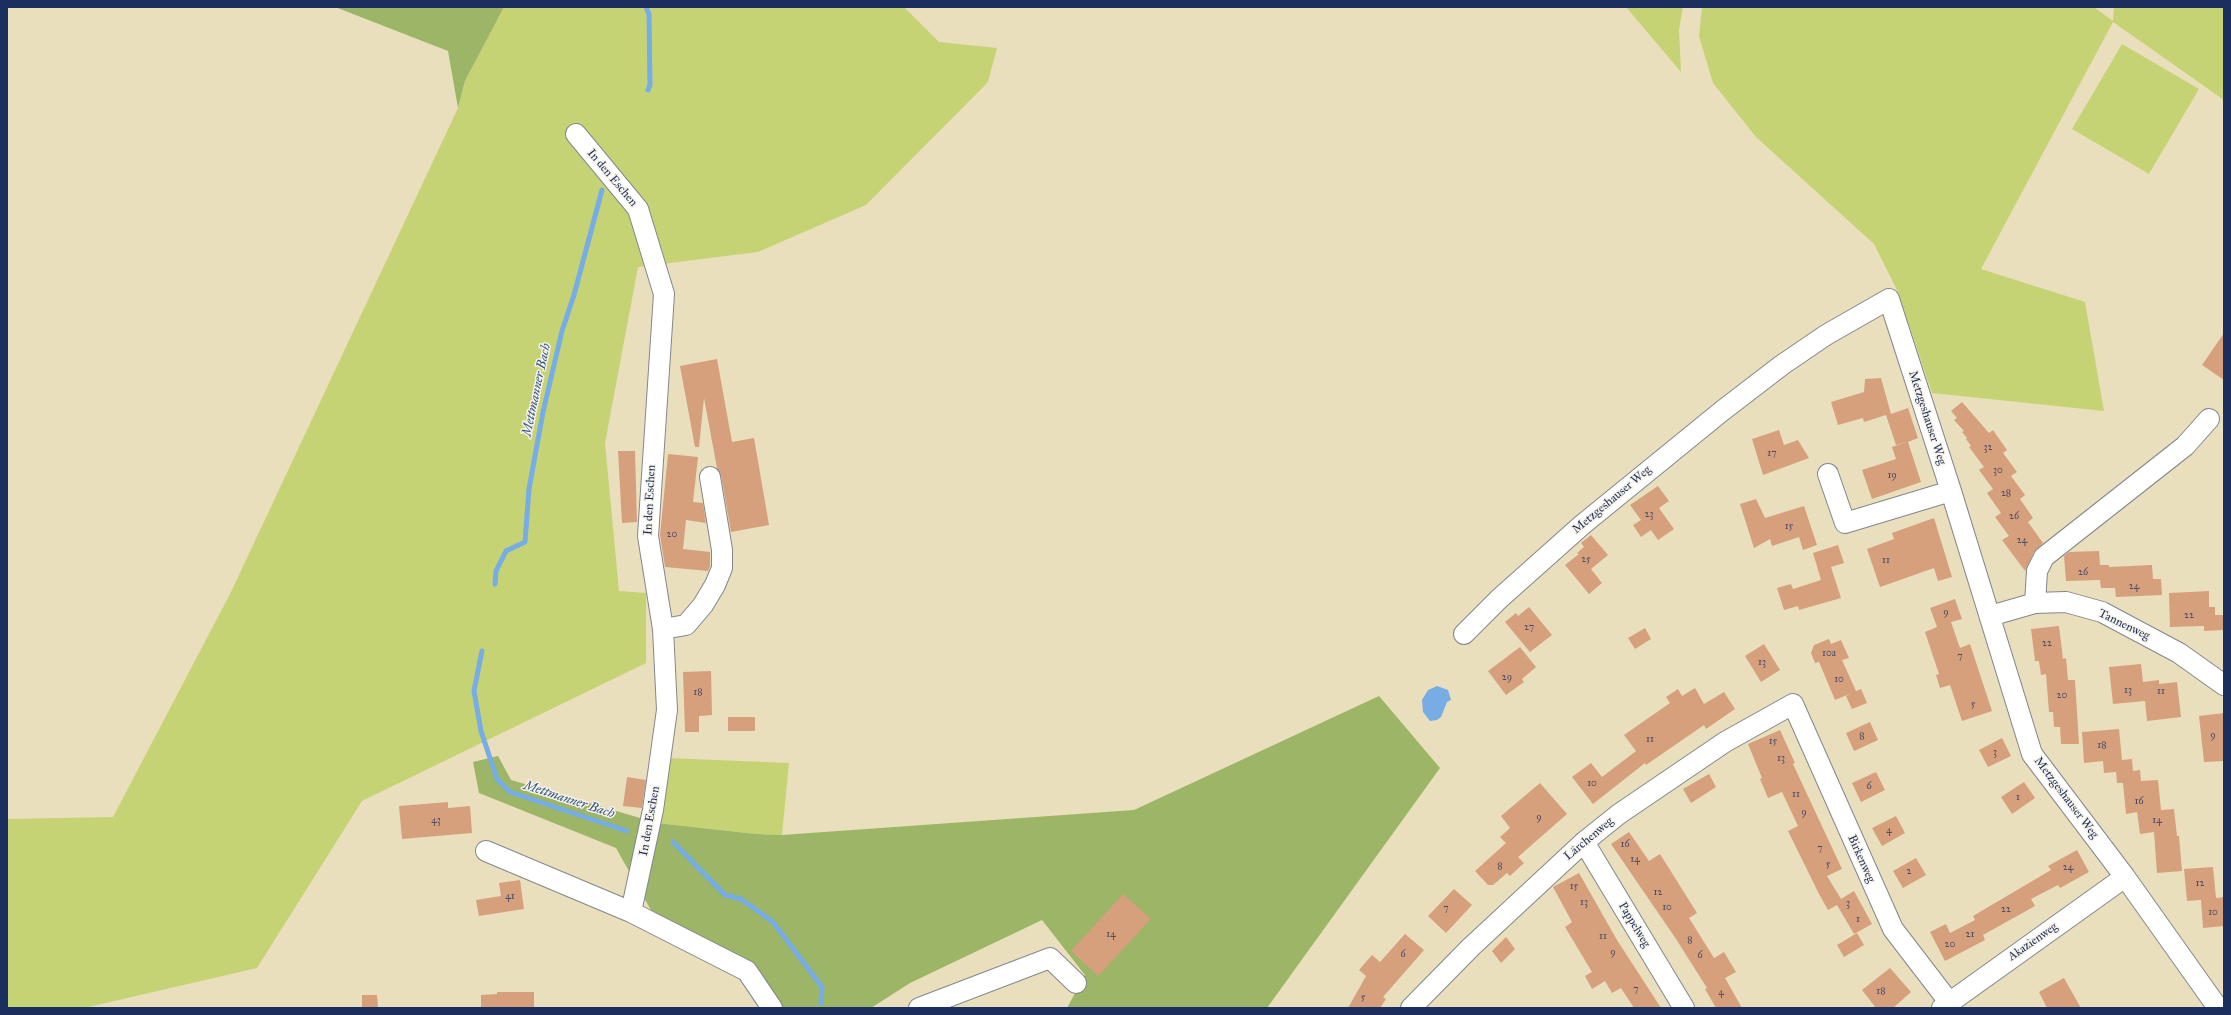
<!DOCTYPE html>
<meta charset="utf-8">
<style>
body{margin:0}
#map{position:relative;width:2231px;height:1015px;overflow:hidden;background:#e9dfbc;font-family:"IM FELL Great Primer",serif}
canvas{display:block}
.frame{position:absolute;inset:0;border:8px solid #1b2f5e;pointer-events:none}
</style>
<div id="map">
<canvas width="2231" height="1015"></canvas>
<div class="frame"></div>
</div>
<script>
const ctx = document.querySelector('canvas').getContext('2d');
ctx.lineJoin = 'round';
function fill(path, color) {
  ctx.fillStyle = color;
  ctx.fill(path, 'evenodd');
}
function toPath(rows) {
  const path = new Path2D();
  for (const r of rows) {
    path.moveTo(r[0], r[1]);
    for (let i = 2; i < r.length; i += 2) path.lineTo(r[i], r[i + 1]);
  }
  return path;
}
function trace(path, color, width, dash) {
  ctx.strokeStyle = color;
  ctx.lineWidth = width;
  ctx.lineCap = dash ? 'butt' : 'round';
  ctx.setLineDash(dash || []);
  ctx.stroke(path);
}
function write(font, color, halo, rows, align = 'center') {
  ctx.font = font + ' "IM FELL Great Primer",serif';
  ctx.lineWidth = 3;
  ctx.setLineDash([]);
  ctx.textBaseline = 'middle';
  ctx.strokeStyle = halo;
  ctx.fillStyle = color;
  for (const [text, x, y, turn = 0] of rows) {
    ctx.save();
    ctx.translate(x, y);
    ctx.rotate((+turn || 0) * Math.PI / 180);
    ctx.textAlign = isNaN(turn) ? turn : align;
    if (halo) ctx.strokeText(text, 0, 0);
    ctx.fillText(text, 0, 0);
    ctx.restore();
  }
}
const green = toPath([
 [504,7,904,7,939,42,997,48,988,82,866,205,758,252,638,267,605,443,619,591,646,593,646,663,362,801,257,968,84,1008,7,1008,7,819,113,817,231,592,458,108,465,81],
 [1626,7,1683,7,1679,30,1681,72],
 [1702,7,2094,7,2113,21,2114,7,2224,7,2224,100,2113,22,1981,269,2085,302,2104,411,1932,393,1898,292,1874,244,1756,137,1713,83,1699,36],
 [2122,44,2199,89,2149,174,2072,129],
 [667,758,789,763,782,835,756,834,657,823]
]);
const forest = toPath([
 [335,7,504,7,465,81,458,108,448,51],
 [1379,696,1440,768,1267,1008,1067,1008,1085,975,1042,920,910,983,871,1008,780,1008,763,975,652,912,616,848,479,793,473,762,498,756,511,780,657,823,756,834,782,835,1134,810]
]);
const water = toPath([
 [1437,686,1448,690,1451,700,1447,702,1441,717,1437,720,1430,721,1423,712,1422,700,1428,690]
]);
const stream = toPath([
 [646,7,649,14,650,85,648,90],
 [495,584,496,571,506,551,525,542,529,489,543,412,562,331,574,295,602,190],
 [482,651,474,691,481,731,497,779,510,792,627,831],
 [673,842,725,895,741,899,773,922,822,987,821,1003]
]);
const building = toPath([
 [2224,333,2224,380,2202,365],
 [717,359,732,442,754,438,769,525,731,532,721,475,717,468,704,398,699,447,695,447,680,366],
 [1881,378,1891,414,1908,408,1918,438,1908,442,1921,482,1872,499,1862,470,1896,459,1892,447,1906,442,1896,445,1886,415,1864,422,1863,418,1838,425,1831,402,1864,392,1865,379],
 [1962,402,1989,433,1993,430,2007,450,2003,453,2017,472,2011,476,2025,495,2020,499,2033,518,2028,522,2043,543,2034,552,2025,571,2002,540,2009,536,1995,517,2001,513,1987,493,1993,489,1979,470,1984,467,1969,447,1971,446,1966,439,1967,438,1962,432,1964,431,1954,420,1957,418,1951,411],
 [1779,430,1784,445,1798,440,1809,458,1763,475,1752,439],
 [618,451,635,451,637,522,622,523],
 [668,454,698,457,693,502,703,503,706,523,686,520,683,549,710,552,710,566,708,571,665,567,660,535],
 [1658,486,1669,501,1659,508,1674,529,1658,540,1651,530,1641,537,1633,525,1641,520,1630,505],
 [1756,499,1765,518,1804,506,1817,545,1803,550,1799,537,1772,546,1770,539,1754,548,1740,504],
 [1934,518,1952,577,1938,581,1934,568,1880,587,1867,549,1894,539,1892,533],
 [1591,535,1608,555,1591,569,1602,583,1589,594,1565,565,1579,554,1577,553,1584,547,1581,543],
 [1838,545,1844,563,1831,567,1841,598,1799,610,1798,606,1784,610,1777,588,1791,584,1793,589,1821,580,1813,553],
 [2099,551,2100,565,2109,565,2109,567,2152,565,2153,579,2161,579,2162,595,2116,597,2115,588,2101,588,2100,580,2066,581,2064,556,2069,552],
 [2209,591,2209,607,2215,607,2215,615,2224,615,2224,630,2204,631,2204,626,2170,627,2169,593],
 [1955,599,1962,619,1951,622,1960,648,1970,644,1992,711,1962,721,1950,685,1940,688,1936,675,1939,674,1925,632,1937,627,1930,608],
 [1529,607,1552,635,1530,652,1505,622,1516,613,1518,616],
 [2059,626,2063,659,2066,658,2068,680,2075,680,2079,744,2061,744,2060,727,2054,727,2053,712,2049,712,2046,674,2041,675,2039,661,2035,661,2031,629],
 [1645,628,1651,639,1635,649,1628,638],
 [1829,639,1831,644,1841,640,1849,658,1842,660,1856,691,1861,689,1867,703,1852,709,1846,696,1852,693,1835,700,1819,662,1815,663,1811,653,1814,645],
 [1764,644,1780,670,1761,682,1745,656],
 [1520,647,1536,667,1522,679,1524,682,1506,695,1488,671],
 [2141,664,2143,682,2159,680,2159,684,2177,682,2181,717,2147,721,2145,701,2113,704,2109,667],
 [711,671,712,715,699,716,699,732,685,732,683,672],
 [1695,688,1704,704,1724,692,1735,709,1706,729,1704,725,1646,765,1645,763,1593,804,1572,777,1591,763,1602,777,1636,751,1624,735,1670,703,1666,697,1678,689,1682,696],
 [2224,713,2224,761,2204,762,2199,716],
 [728,717,755,717,755,731,728,731],
 [1870,722,1878,740,1854,751,1846,733],
 [2119,729,2122,760,2132,759,2133,771,2140,770,2141,781,2158,780,2161,810,2174,809,2177,836,2179,836,2182,871,2157,873,2154,832,2140,834,2137,812,2126,814,2123,783,2117,783,2116,772,2104,773,2103,761,2084,763,2082,732],
 [1780,730,1795,763,1793,764,1842,869,1827,876,1841,899,1854,891,1872,924,1854,934,1837,905,1828,910,1819,894,1788,831,1798,826,1782,792,1768,798,1760,779,1762,778,1748,744],
 [2002,738,2011,756,1988,767,1979,750],
 [1876,772,1885,790,1861,802,1852,783],
 [1709,774,1716,787,1691,803,1683,789],
 [627,777,646,780,642,808,623,806],
 [2024,782,2035,798,2012,814,2001,797],
 [1540,783,1567,814,1518,857,1524,863,1510,876,1507,873,1493,885,1488,885,1475,871,1506,843,1500,837,1510,828,1501,816],
 [448,802,448,808,470,806,472,833,402,839,399,806],
 [1896,816,1905,833,1882,846,1872,828],
 [1629,832,1649,861,1660,854,1697,913,1689,918,1714,958,1724,952,1736,972,1725,978,1742,1008,1716,1008,1705,989,1707,988,1676,939,1611,844],
 [2077,850,2089,872,2060,888,2058,885,2031,899,2035,906,1983,935,1985,940,1945,961,1930,932,1946,924,1950,933,1975,920,1973,916,2051,870,2048,866],
 [1916,858,1926,875,1903,888,1893,871],
 [2213,867,2216,898,2224,897,2224,926,2203,928,2201,900,2187,901,2184,869],
 [1579,873,1617,940,1661,1008,1634,1008,1621,988,1612,993,1605,981,1592,989,1585,976,1592,972,1565,927,1572,922,1553,887],
 [520,880,524,909,479,916,476,900,501,896,499,883],
 [1454,889,1472,905,1446,933,1428,916],
 [1123,894,1151,919,1098,976,1071,951],
 [1857,933,1864,945,1844,957,1837,945],
 [1405,934,1424,950,1383,997,1386,999,1380,1008,1348,1008,1366,976,1359,970,1372,955,1380,962],
 [1506,937,1515,949,1501,963,1492,951],
 [1890,968,1911,992,1893,1008,1876,1008,1862,990],
 [2064,978,2081,1008,2047,1008,2039,992],
 [497,992,534,992,534,1008,481,1008,481,995,497,994],
 [362,995,377,995,378,1008,362,1008]
]);
const minor = toPath([
 [576,134,638,209,664,294,648,536,663,629,667,710,653,810,631,912],
 [1828,474,1845,523,1951,491],
 [2035,603,2037,571,2044,557,2185,446,2209,419],
 [1990,616,2035,603,2066,602,2102,612,2179,653,2224,685],
 [663,629,686,625,703,605,715,585,722,568,722,550,710,477],
 [1464,634,1499,599,1582,525,1722,411,1782,365,1826,335,1889,299,1951,491,2032,754,2125,877,2218,1008],
 [1584,842,1684,1008],
 [486,851,631,912,747,971,772,1008],
 [919,1008,1050,958,1076,983],
 [1411,1008,1471,947,1584,842,1619,814,1725,742,1793,704,1893,929,1949,1002],
 [1942,1008,2125,877]
]);
const numberNames = [
 ["32",1988,448],
 ["17",1772,454],
 ["30",1998,471],
 ["19",1892,476],
 ["28",2006,494],
 ["23",1649,515],
 ["26",2014,517],
 ["15",1789,527],
 ["20",672,535],
 ["24",2022,541],
 ["25",1586,560],
 ["11",1886,561],
 ["26",2083,573],
 ["24",2134,587],
 ["9",1946,613],
 ["22",2189,616],
 ["27",1529,628],
 ["22",2047,644],
 ["10a",1829,654],
 ["7",1960,657],
 ["13",1762,663],
 ["29",1507,678],
 ["10",1839,680],
 ["13",2128,691],
 ["11",2161,692],
 ["18",698,693],
 ["20",2062,696],
 ["5",1973,705],
 ["9",2213,736],
 ["8",1862,737],
 ["11",1650,740],
 ["15",1773,742],
 ["18",2102,746],
 ["3",1995,753],
 ["13",1781,759],
 ["10",1592,784],
 ["6",1869,787],
 ["11",1796,795],
 ["1",2018,798],
 ["16",2139,802],
 ["9",1804,813],
 ["9",1539,818],
 ["43",436,821],
 ["14",2157,821],
 ["4",1889,831],
 ["16",1625,845],
 ["7",1820,849],
 ["14",1635,860],
 ["5",1828,865],
 ["8",1500,867],
 ["24",2068,868],
 ["2",1909,872],
 ["12",2200,884],
 ["15",1574,887],
 ["12",1658,893],
 ["41",510,897],
 ["13",1584,903],
 ["3",1848,904],
 ["10",1667,908],
 ["7",1446,909],
 ["22",2006,910],
 ["10",2213,913],
 ["1",1858,920],
 ["14",1111,935],
 ["21",1970,935],
 ["11",1603,937],
 ["8",1690,941],
 ["20",1950,945],
 ["9",1613,953],
 ["6",1403,955],
 ["6",1700,956],
 ["7",1636,990],
 ["18",1881,992],
 ["4",1721,993],
 ["5",1363,998]
];
const streetNames = [
 ["In den Eschen",612,178,50],
 ["Metzgeshauser Weg",1927,418,72],
 ["In den Eschen",650,500,-87],
 ["Metzgeshauser Weg",1612,500,-40],
 ["Tannenweg",2124,625,26],
 ["Metzgeshauser Weg",2066,798,53],
 ["In den Eschen",650,821,-80],
 ["Lärchenweg",1589,839,-40],
 ["Birkenweg",1861,859,66],
 ["Pappelweg",1634,925,59],
 ["Akazienweg",2033,942,-35]
];
const waterNames = [
 ["Mettmanner Bach",537,390,-78],
 ["Mettmanner Bach",569,800,18]
];
fill(green, '#c6d375');
fill(forest, '#9cb566');
fill(water, '#75ade4');
trace(stream, '#75ade4', 5);
fill(building, '#d6a07d');
trace(minor, '#82878d', 22);
trace(minor, '#fff', 20);
write('10px', '#4a4b66', null, numberNames);
write('12px', '#1b2f5e', '#f7f3e8', streetNames);
write('italic 13px', '#365586', '#f7f3e8', waterNames);
</script>
